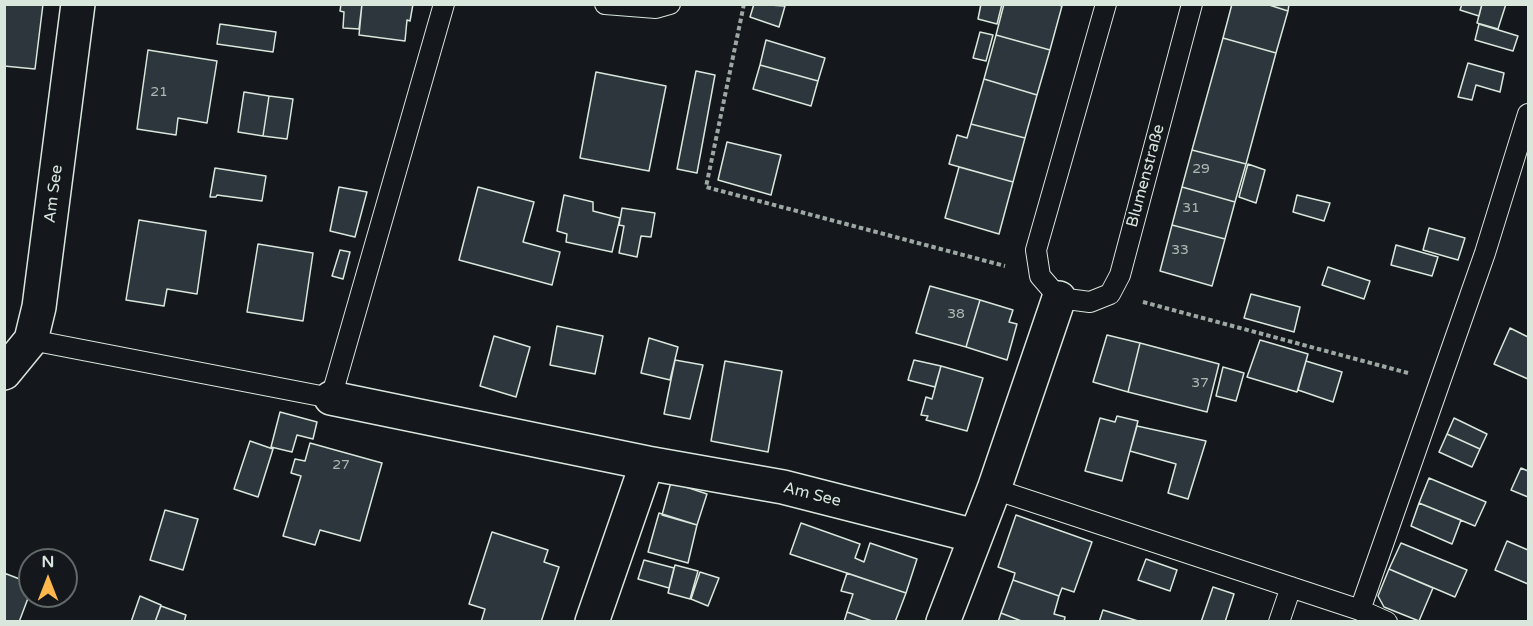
<!DOCTYPE html>
<meta charset="utf-8">
<style>
body{margin:0}
#map{position:relative;width:1533px;height:626px;overflow:hidden;background:#14181c;font-family:"Varela Round",sans-serif}
canvas{display:block}
.frame{position:absolute;inset:0;border:6px solid #d8e6dc;pointer-events:none}
.north{position:absolute;left:18px;top:548px;width:60px;height:60px;box-sizing:border-box;background:#14181c;border:2px solid #626a69;border-radius:50%;rotate:0deg;font-size:16px;font-weight:700;line-height:24px;text-align:center;color:#d8e6dc}
.north::after{content:'';display:block;margin:auto;width:21px;height:27px;background:#ffb74d;clip-path:polygon(50% 0,100% 100%,50% 72%,0 100%)}
</style>
<div id="map">
<canvas width="1533" height="626"></canvas>
<div class="frame"></div>
<div class="north">N</div>
</div>
<script>
const ctx = document.querySelector('canvas').getContext('2d');
ctx.lineJoin = 'round';
function fill(path, color) {
  ctx.fillStyle = color;
  ctx.fill(path, 'evenodd');
}
function toPath(rows) {
  const path = new Path2D();
  for (const r of rows) {
    path.moveTo(r[0], r[1]);
    for (let i = 2; i < r.length; i += 2) path.lineTo(r[i], r[i + 1]);
  }
  return path;
}
function trace(path, color, width, dash) {
  ctx.strokeStyle = color;
  ctx.lineWidth = width;
  ctx.lineCap = dash ? 'butt' : 'round';
  ctx.setLineDash(dash || []);
  ctx.stroke(path);
}
function write(font, color, halo, rows, align = 'center') {
  ctx.font = font + ' "Varela Round",sans-serif';
  ctx.lineWidth = 4.5;
  ctx.setLineDash([]);
  ctx.textBaseline = 'middle';
  ctx.strokeStyle = halo;
  ctx.fillStyle = color;
  for (const [text, x, y, turn = 0] of rows) {
    ctx.save();
    ctx.translate(x, y);
    ctx.rotate((+turn || 0) * Math.PI / 180);
    ctx.textAlign = isNaN(turn) ? turn : align;
    if (halo) ctx.strokeText(text, 0, 0);
    ctx.fillText(text, 0, 0);
    ctx.restore();
  }
}
const building = toPath([
 [4,4,43,4,35,69,4,66,4,4],
 [341,4,362,4,359,29,343,28,344,12,340,11,341,4],
 [362,4,413,4,410,21,407,20,405,41,359,35,362,4],
 [754,4,785,6,779,27,750,17,754,4],
 [981,4,1002,4,997,24,978,19,981,4],
 [1004,4,1055,4,1062,6,1050,50,996,35,1004,4],
 [1232,4,1266,4,1288,11,1276,53,1223,38,1232,4],
 [1266,4,1289,4,1288,11,1266,4],
 [1462,4,1482,4,1479,16,1460,10,1462,4],
 [1482,4,1506,4,1498,29,1477,23,1482,4],
 [220,24,276,32,273,52,217,44,220,24],
 [1479,24,1518,36,1513,51,1475,40,1479,24],
 [980,32,993,35,986,61,973,58,980,32],
 [996,35,1050,50,1037,95,984,79,996,35],
 [1223,38,1276,53,1246,164,1192,150,1223,38],
 [766,40,825,58,818,81,760,65,766,40],
 [148,50,217,61,207,123,178,118,176,135,137,129,148,50],
 [1468,63,1504,73,1500,92,1476,85,1472,100,1458,97,1468,63],
 [760,65,818,81,811,106,753,89,760,65],
 [696,71,715,75,697,173,677,169,696,71],
 [596,72,666,86,649,171,580,158,596,72],
 [984,79,1037,95,1025,138,971,124,984,79],
 [244,92,269,96,263,136,238,132,244,92],
 [269,96,293,99,287,139,263,136,269,96],
 [971,124,1025,138,1013,182,949,164,957,135,967,138,971,124],
 [727,142,781,155,771,195,718,180,727,142],
 [1192,150,1246,164,1235,202,1182,187,1192,150],
 [1248,164,1265,170,1256,203,1239,197,1248,164],
 [959,167,1013,182,999,234,945,218,959,167],
 [215,168,266,176,262,201,217,195,216,197,210,197,215,168],
 [339,187,367,192,355,237,330,231,339,187],
 [478,187,534,202,523,242,560,252,552,285,459,260,478,187],
 [1182,187,1235,202,1225,239,1172,225,1182,187],
 [564,195,593,202,593,211,620,218,612,252,566,242,567,234,557,231,564,195],
 [1297,195,1330,203,1324,221,1293,212,1297,195],
 [622,208,655,213,651,237,641,236,637,257,619,253,624,226,619,225,622,208],
 [139,220,206,231,197,294,167,289,164,306,126,300,139,220],
 [1172,225,1225,239,1212,286,1160,271,1172,225],
 [1429,228,1465,238,1458,260,1423,250,1429,228],
 [258,244,313,253,303,321,247,312,258,244],
 [1396,245,1438,257,1432,276,1391,265,1396,245],
 [340,250,350,252,343,279,332,276,340,250],
 [1328,267,1370,281,1364,299,1322,285,1328,267],
 [930,286,980,300,966,347,916,333,930,286],
 [1251,294,1300,307,1294,332,1244,318,1251,294],
 [980,300,1013,310,1009,322,1017,324,1007,360,966,347,980,300],
 [557,326,603,336,595,374,550,365,557,326],
 [1510,328,1528,337,1528,379,1494,364,1510,328],
 [1107,335,1140,343,1128,392,1093,382,1107,335],
 [494,336,530,347,516,397,480,386,494,336],
 [649,338,678,347,670,380,641,373,649,338],
 [1260,340,1308,354,1297,392,1247,377,1260,340],
 [1140,343,1219,364,1207,412,1128,392,1140,343],
 [675,360,703,365,690,419,664,414,675,360],
 [914,360,941,366,935,387,908,380,914,360],
 [725,361,782,371,768,452,711,441,725,361],
 [1306,361,1342,372,1333,402,1298,390,1306,361],
 [941,366,983,378,967,431,926,420,928,416,921,415,926,397,932,399,941,366],
 [1223,367,1244,373,1236,401,1216,396,1223,367],
 [280,412,317,422,313,439,297,435,292,452,271,447,280,412],
 [1117,416,1138,421,1122,481,1085,471,1100,418,1115,422,1117,416],
 [1454,418,1487,434,1480,449,1447,434,1454,418],
 [1137,426,1206,441,1188,499,1168,493,1176,464,1130,451,1137,426],
 [1447,434,1480,449,1472,467,1439,452,1447,434],
 [250,441,273,449,258,497,234,489,250,441],
 [310,443,382,463,360,541,320,530,315,545,283,536,301,476,291,473,295,459,305,461,310,443],
 [1521,468,1528,471,1528,497,1511,490,1521,468],
 [1429,478,1486,502,1475,526,1419,503,1429,478],
 [671,482,707,494,697,525,662,515,671,482],
 [1419,503,1461,520,1452,544,1411,526,1419,503],
 [165,510,198,519,183,570,150,560,165,510],
 [659,513,697,525,688,563,648,552,659,513],
 [1016,515,1092,542,1074,592,1062,588,1059,596,1013,580,1015,573,998,567,1016,515],
 [801,523,860,544,855,558,864,562,870,543,917,559,906,593,790,554,801,523],
 [492,532,548,550,544,562,559,567,541,622,481,622,485,609,469,604,492,532],
 [1507,541,1528,550,1528,584,1495,570,1507,541],
 [1401,543,1467,570,1455,597,1389,569,1401,543],
 [1146,559,1177,570,1170,591,1138,580,1146,559],
 [644,560,674,568,669,588,638,579,644,560],
 [675,565,698,571,690,599,668,593,675,565],
 [1389,569,1433,588,1419,621,1384,607,1378,596,1389,569],
 [700,572,719,578,708,606,691,599,700,572],
 [4,573,30,583,30,593,19,622,4,622,4,573],
 [847,573,906,593,895,622,875,622,847,612,853,594,841,591,847,573],
 [1013,580,1059,596,1054,614,1065,617,1064,622,1024,622,1001,613,1013,580],
 [1213,587,1234,594,1225,622,1201,622,1213,587],
 [140,596,161,605,155,622,131,622,140,596],
 [161,606,186,615,184,622,155,622,161,606],
 [1103,610,1138,621,1099,622,1103,610],
 [847,612,875,622,844,622,847,612],
 [1001,613,1024,622,998,622,1001,613]
]);
const path = toPath([
 [744,4,706,187,1005,266],
 [1143,302,1408,373]
]);
const service = toPath([
 [605,4,656,8,670,4],
 [1106,4,1036,250,1040,276,1059,298,1090,302,1110,294,1120,275,1192,4],
 [31,340,331,398,444,4],
 [994,489,1360,610,1387,622],
 [1360,610,1485,253,1528,114],
 [1279,622,1291,587]
]);
const minor = toPath([
 [4,373,31,340,39,307,78,4],
 [331,398,647,463,592,622],
 [647,463,783,487,975,536],
 [943,622,994,489,1059,298]
]);
const numberNames = [
 ["21",159,92],
 ["29",1201,169],
 ["31",1191,208],
 ["33",1180,250],
 ["38",956,314],
 ["37",1200,383],
 ["27",341,465]
];
const streetNames = [
 ["Blumenstraße",1146,176,-75],
 ["Am See",54,194,-83],
 ["Am See",812,495,14]
];
fill(building, '#2c363c');
trace(building, '#d8e6dc', 1.5);
trace(service, '#d8e6dc', 22);
trace(minor, '#d8e6dc', 36);
trace(path, '#9da8a2', 4, [4.5, 3]);
trace(service, '#14181c', 20);
trace(minor, '#14181c', 33);
write('14px', '#adbab4', null, numberNames);
write('16px', '#d8e6dc', '#14181c', streetNames);
</script>
